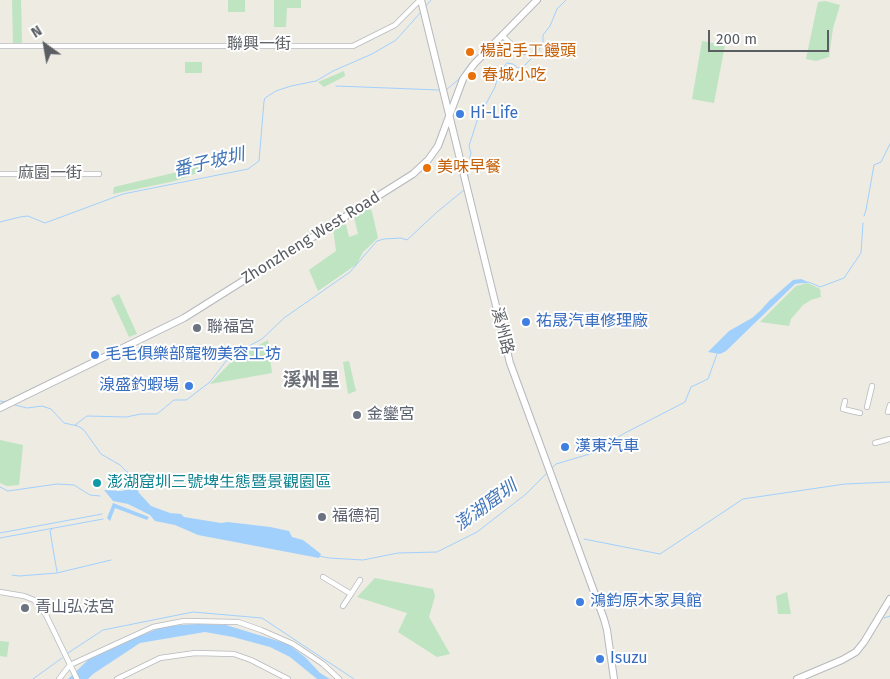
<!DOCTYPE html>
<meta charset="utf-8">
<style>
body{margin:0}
#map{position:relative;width:890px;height:679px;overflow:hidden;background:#edebe2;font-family:"Fira Sans",sans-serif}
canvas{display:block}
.north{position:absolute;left:20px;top:20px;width:50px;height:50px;-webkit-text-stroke:4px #fff;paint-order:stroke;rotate:328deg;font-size:14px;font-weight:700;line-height:20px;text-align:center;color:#5a5e63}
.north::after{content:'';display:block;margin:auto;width:18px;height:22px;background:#5a5e63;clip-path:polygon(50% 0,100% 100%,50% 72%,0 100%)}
.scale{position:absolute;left:708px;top:30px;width:121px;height:22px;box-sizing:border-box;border:2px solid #5a5e63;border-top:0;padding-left:6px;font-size:15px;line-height:18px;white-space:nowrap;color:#5a5e63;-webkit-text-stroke:4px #fff;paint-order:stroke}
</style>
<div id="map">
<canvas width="890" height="679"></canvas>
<div class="north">N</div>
<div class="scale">200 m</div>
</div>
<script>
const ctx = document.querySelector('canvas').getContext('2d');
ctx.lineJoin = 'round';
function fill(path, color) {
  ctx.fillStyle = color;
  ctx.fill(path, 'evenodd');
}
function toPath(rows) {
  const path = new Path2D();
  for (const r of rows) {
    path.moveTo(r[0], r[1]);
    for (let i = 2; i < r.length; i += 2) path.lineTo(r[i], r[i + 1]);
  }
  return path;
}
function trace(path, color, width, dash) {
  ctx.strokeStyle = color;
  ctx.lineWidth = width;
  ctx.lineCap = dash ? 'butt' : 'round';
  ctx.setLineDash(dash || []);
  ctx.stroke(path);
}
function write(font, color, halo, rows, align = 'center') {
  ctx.font = font + ' "Fira Sans","Noto Sans TC",sans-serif';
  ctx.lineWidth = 4;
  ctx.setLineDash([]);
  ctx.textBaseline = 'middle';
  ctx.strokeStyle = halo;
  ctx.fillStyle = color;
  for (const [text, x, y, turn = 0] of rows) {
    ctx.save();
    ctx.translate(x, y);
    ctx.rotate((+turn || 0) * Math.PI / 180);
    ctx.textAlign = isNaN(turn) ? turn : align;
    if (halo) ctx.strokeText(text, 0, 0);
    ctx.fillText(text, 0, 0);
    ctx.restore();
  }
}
const green = toPath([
 [12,0,21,0,22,44,13,44],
 [228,0,245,0,245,12,228,12],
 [274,0,301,0,301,8,287,8,286,27,274,27],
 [825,1,840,5,833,28,829,57,816,61,806,59,818,2],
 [702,41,725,45,714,103,692,99],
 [185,62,202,62,202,73,185,73],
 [344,71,345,76,324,87,318,82],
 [193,162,203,162,203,171,175,181,113,194,114,187,190,169],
 [369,206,372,212,378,238,363,252,357,264,318,291,309,270,336,251,333,228,345,221,349,237,358,234,354,217],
 [808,283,820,289,821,297,811,300,803,305,791,319,789,326,760,322,796,286],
 [119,294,137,334,129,337,111,298],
 [268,340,272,373,210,384,235,358],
 [349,361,356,391,348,394,343,362],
 [0,440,23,445,19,485,7,486,0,483],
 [375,578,433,589,435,596,429,617,450,654,437,657,398,632,407,613,357,597],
 [787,592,791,614,778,614,776,596],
 [0,641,9,642,7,657,0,656]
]);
const water = toPath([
 [801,279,808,282,795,284,726,351,720,354,708,352,729,331,752,318,760,311,769,301,793,280],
 [127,471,132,477,139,493,151,506,170,513,181,514,184,517,221,523,228,522,270,527,289,531,292,537,303,540,321,554,319,558,198,535,175,525,155,521,150,515,128,504,113,501,104,490,123,491,126,484,125,475],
 [113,503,149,517,147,520,115,508,110,521,107,518],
 [198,624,226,625,288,644,305,657,320,673,330,679,317,679,290,657,270,647,233,637,205,632,140,643,93,674,88,679,68,679,88,660,132,639,165,626]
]);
const stream = toPath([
 [425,7,431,0],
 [336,86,439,90],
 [446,90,458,80,470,63],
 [469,186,467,168,471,153,469,146,477,121,495,87,499,72,507,63,513,64,518,68,524,66,538,52,543,42,543,35,550,26,557,9,566,0],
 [864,216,866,210,874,165,881,162,890,144],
 [0,222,20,217,28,216,45,223,123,194,248,169,259,161,264,101,265,98,276,91,291,86,316,81,333,71,372,54,396,40,421,12],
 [803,283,809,282,820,287,844,278,861,253,863,223],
 [0,401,6,402],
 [15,405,27,408,42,406,51,409,64,423,78,426,84,430,101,454,120,465,127,472],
 [75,425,87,416,126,417,141,414,157,414,174,400,186,400,189,398,210,382,226,361,234,354,262,339,284,318,350,272,377,241,384,239,401,238,407,240,437,212,464,190],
 [552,468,556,464,593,453,623,434,685,402,691,387,708,379,717,354],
 [0,487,8,491,57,484,74,485,90,495,100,496],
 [52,529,50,531,57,572],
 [0,533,102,514],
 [0,538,103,519],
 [584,539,660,554,743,499,845,484,890,482],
 [319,556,329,558,363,560,398,553,437,552,477,532,526,494,547,473],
 [12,575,19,576,57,573,111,560],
 [884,618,890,616],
 [68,653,103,630,193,612,262,618,354,679],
 [33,679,62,658]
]);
const street = toPath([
 [502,35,511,44,524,52],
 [0,46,353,46,395,25,420,0],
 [0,174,99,174],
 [845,401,843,409,860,413],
 [867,407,872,386],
 [888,412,890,405],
 [875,443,890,439],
 [323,577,351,594,343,606],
 [0,592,24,596,34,600,46,615,77,679],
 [351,594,360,580],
 [59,679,70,665,153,627,184,621,238,622,261,630,293,644,323,664,339,679],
 [117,679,160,658,195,653,234,654,251,660,288,679]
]);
const secondary = toPath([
 [421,0,510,363,604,619,607,630,614,679],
 [0,408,184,318,413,174,428,160,438,146,463,79,474,64,537,0],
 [797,679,842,660,856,652,864,642,890,599]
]);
const markers = [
 [470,52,5,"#e8710a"],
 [472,76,5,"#e8710a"],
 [460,114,5,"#3f7fe0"],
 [427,168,5,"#e8710a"],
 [526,322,5,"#3f7fe0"],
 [197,328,5,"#6b7280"],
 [95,355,5,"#3f7fe0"],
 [189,386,5,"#3f7fe0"],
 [357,415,5,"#6b7280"],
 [565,447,5,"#3f7fe0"],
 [97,483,5,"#0f9aa8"],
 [322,517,5,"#6b7280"],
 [580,602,5,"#3f7fe0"],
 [25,608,5,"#6b7280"],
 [600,659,5,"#3f7fe0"]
];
const streetNames = [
 ["聯興一街",259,45],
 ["麻園一街",50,174],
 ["Zhonzheng West Road",311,238,-32],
 ["溪州路",502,331,76]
];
const foodNames = [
 ["楊記手工饅頭",480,52],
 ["春城小吃",482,76],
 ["美味早餐",437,168]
];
const shopNames = [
 ["Hi-Life",470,114],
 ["祐晟汽車修理廠",536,322],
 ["毛毛俱樂部寵物美容工坊",105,355],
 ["湶盛釣蝦場",179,386,"right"],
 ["漢東汽車",575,447],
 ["鴻鈞原木家具館",590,602],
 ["Isuzu",610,659]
];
const worshipNames = [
 ["聯福宮",207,328],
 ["金鑾宮",367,415],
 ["福德祠",332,517],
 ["青山弘法宮",35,608]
];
const cultureNames = [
 ["澎湖窟圳三號埤生態暨景觀園區",107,483]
];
const waterNames = [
 ["番子坡圳",209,163,-13],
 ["澎湖窟圳",486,506,-36]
];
const quarterNames = [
 ["溪州里",311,381]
];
fill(green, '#bee4c1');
fill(water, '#a2d0fd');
trace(stream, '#a2d0fd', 1);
trace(street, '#b7b9be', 6);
trace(secondary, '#b6b8be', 8);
trace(street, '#fff', 4.5);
trace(secondary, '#fff', 6);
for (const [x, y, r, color] of markers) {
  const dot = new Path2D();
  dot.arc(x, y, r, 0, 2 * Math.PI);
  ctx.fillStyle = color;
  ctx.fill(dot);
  trace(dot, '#fff', 2);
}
write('16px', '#5a5e63', '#fff', streetNames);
write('16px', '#c56008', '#fff', foodNames, 'left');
write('16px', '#366cbe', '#fff', shopNames, 'left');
write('16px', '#5b616d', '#fff', worshipNames, 'left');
write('16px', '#0d838f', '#fff', cultureNames, 'left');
write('italic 18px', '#4275b7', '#fff', waterNames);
write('bold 19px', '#6b6f75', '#fff', quarterNames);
</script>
